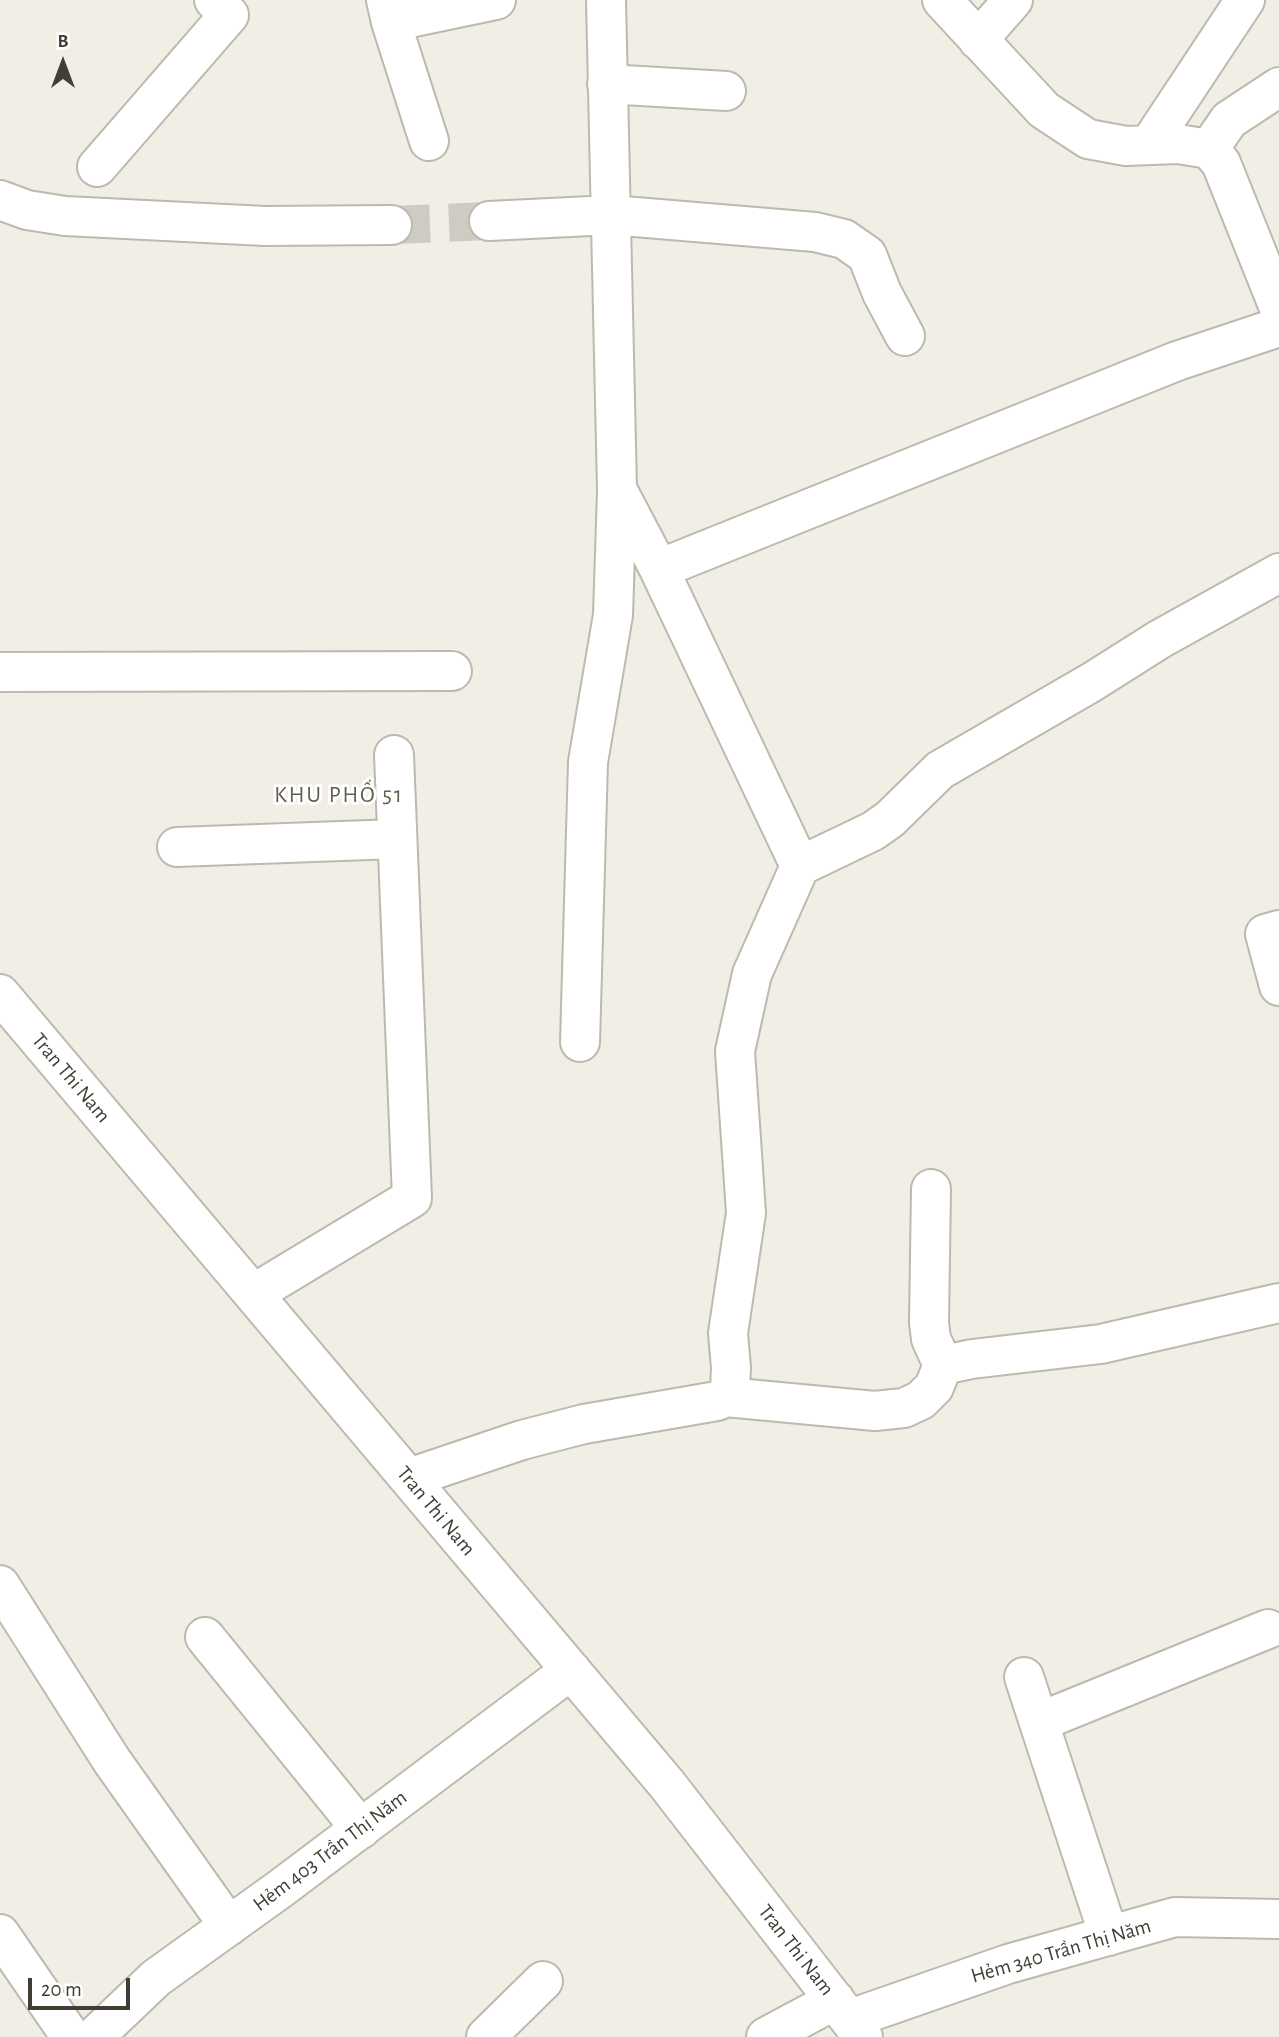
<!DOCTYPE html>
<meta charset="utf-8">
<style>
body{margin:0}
#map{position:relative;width:1279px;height:2037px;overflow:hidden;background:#f0eee5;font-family:"Alegreya Sans",sans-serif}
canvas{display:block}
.north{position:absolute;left:28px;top:28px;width:70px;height:70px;-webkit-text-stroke:5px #fff;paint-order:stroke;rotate:0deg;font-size:19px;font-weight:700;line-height:28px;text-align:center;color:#423e35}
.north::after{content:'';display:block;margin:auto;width:24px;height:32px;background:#423e35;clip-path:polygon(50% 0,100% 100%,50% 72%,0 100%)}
.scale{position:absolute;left:28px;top:1978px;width:102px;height:32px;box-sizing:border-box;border:4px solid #423e35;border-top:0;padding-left:9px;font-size:21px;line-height:24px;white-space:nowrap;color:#423e35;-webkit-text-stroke:5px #fff;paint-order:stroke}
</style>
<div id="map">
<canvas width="1279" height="2037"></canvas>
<div class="north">B</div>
<div class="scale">20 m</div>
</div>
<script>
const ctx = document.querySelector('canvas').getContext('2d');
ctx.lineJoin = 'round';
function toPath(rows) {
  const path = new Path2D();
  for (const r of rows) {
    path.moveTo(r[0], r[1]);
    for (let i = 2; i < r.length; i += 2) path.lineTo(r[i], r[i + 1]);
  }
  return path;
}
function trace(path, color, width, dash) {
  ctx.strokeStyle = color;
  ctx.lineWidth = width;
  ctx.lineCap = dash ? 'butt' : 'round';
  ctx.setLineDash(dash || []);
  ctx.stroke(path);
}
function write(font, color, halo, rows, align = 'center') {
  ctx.font = font + ' "Alegreya Sans",sans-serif';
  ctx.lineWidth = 6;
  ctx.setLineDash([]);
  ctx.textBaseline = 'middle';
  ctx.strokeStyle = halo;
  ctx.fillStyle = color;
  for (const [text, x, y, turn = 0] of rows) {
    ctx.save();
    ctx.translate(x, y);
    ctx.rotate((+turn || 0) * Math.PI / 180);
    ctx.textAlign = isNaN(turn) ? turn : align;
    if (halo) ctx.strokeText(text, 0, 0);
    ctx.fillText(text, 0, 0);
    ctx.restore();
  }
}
const minorTunnel = toPath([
 [392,225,489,221]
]);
const minor = toPath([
 [386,0,391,22,496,0],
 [606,0,617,489,659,569,800,866],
 [942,0,1044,110,1088,139,1126,146,1178,144,1209,149,1221,163,1279,308],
 [391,22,429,141],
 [978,40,1013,0],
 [607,84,726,91],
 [1149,145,1245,0],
 [1209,149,1229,120,1279,87],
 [97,167,229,15,214,0],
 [0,200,27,210,65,216,265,226,392,225],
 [489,221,611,215,815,232,844,239,867,255,882,293,905,336],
 [659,569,1177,361,1279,327],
 [0,672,452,671],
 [177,847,396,839],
 [1279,930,1265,934,1279,986],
 [0,994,666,1783,863,2037],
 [580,1042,588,762,613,615,617,491],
 [931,1189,929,1323,931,1339,943,1365,972,1359,1101,1344,1279,1303],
 [253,1294,412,1198,394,755],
 [726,1397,875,1411,904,1408,921,1400,934,1387,943,1365],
 [409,1478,522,1440,584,1424,717,1401,726,1397,730,1389,731,1368,728,1333,746,1213,735,1051,752,974,800,866,873,831,890,819,940,770,1092,682,1160,639,1279,573],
 [0,1585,112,1761,229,1926],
 [205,1637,361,1829],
 [1024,1677,1109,1936],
 [1039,1722,1268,1629],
 [0,1934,71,2037],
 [850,2019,1008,1964,1175,1917,1279,1919],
 [94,2037,156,1978,280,1889,571,1670],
 [486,2037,543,1981],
 [766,2037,835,2000]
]);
const streetNames = [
 ["Tran Thi Nam",71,1078,50],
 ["Tran Thi Nam",436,1511,50],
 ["Hẻm 403 Trần Thị Năm",330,1851,-37],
 ["Tran Thi Nam",796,1950,52],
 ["Hẻm 340 Trần Thị Năm",1061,1951,-16]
];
const neighbourhoodNames = [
 ["KHU PHỐ 51",339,795]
];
trace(minorTunnel, '#cdcbc2', 38, [38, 19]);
trace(minor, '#bdb9ac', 42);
trace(minor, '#fff', 38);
write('21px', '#423e35', '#fff', streetNames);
ctx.letterSpacing = '2px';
write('23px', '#635d4e', '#fff', neighbourhoodNames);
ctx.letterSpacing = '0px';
</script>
